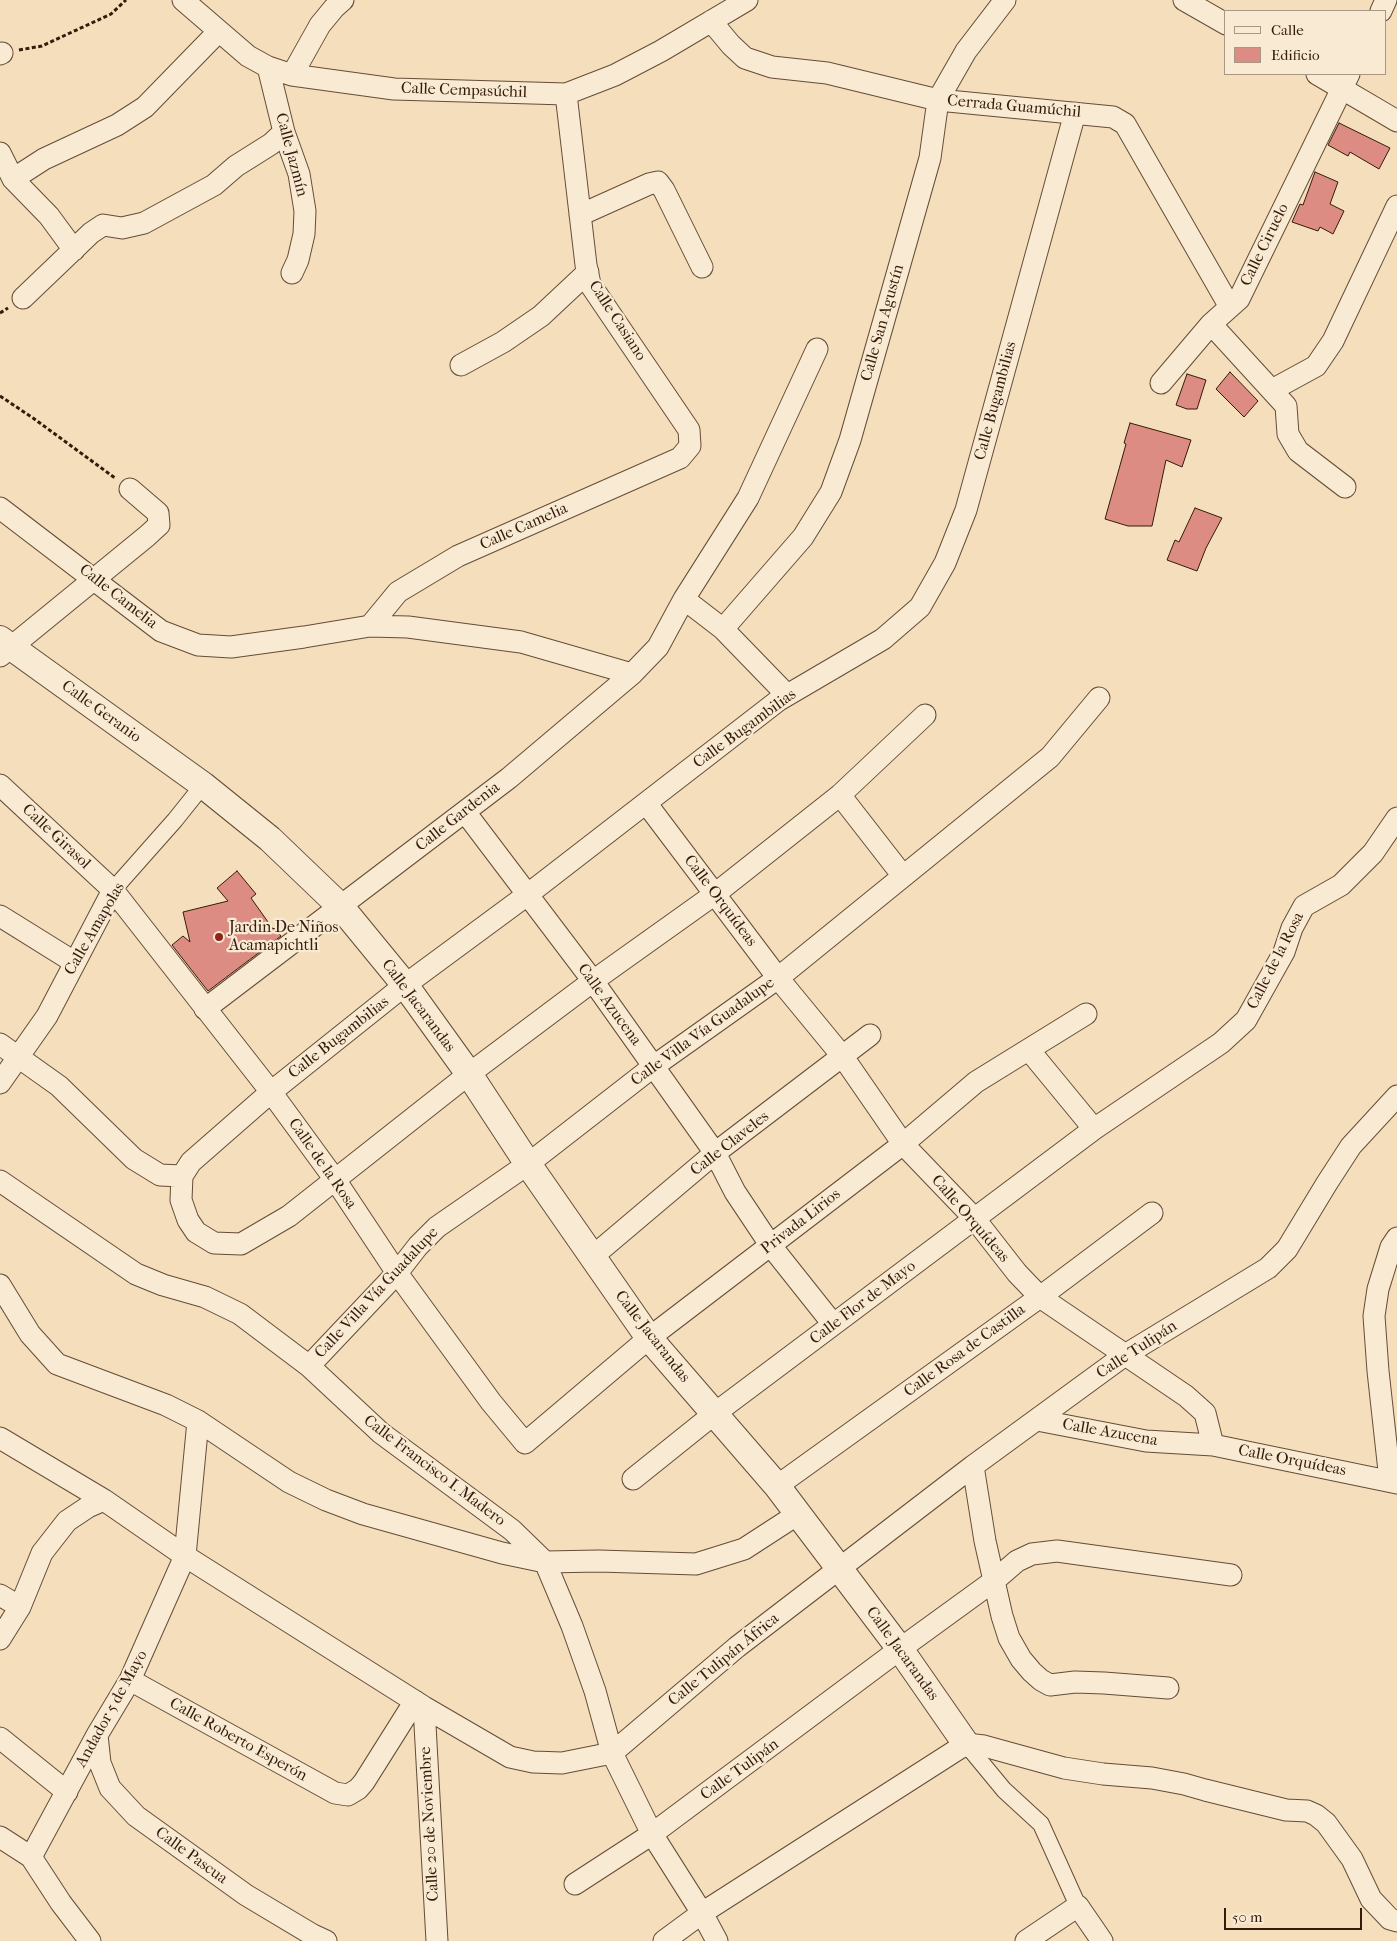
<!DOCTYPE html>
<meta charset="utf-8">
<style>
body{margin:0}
#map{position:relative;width:1397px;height:1941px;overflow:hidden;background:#f5debb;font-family:"IM FELL French Canon",serif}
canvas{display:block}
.legend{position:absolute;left:1224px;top:10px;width:162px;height:65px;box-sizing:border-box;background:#f8ead3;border:1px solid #aa9783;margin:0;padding:6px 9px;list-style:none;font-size:15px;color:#351b0b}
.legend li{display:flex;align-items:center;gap:10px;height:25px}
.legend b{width:25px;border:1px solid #aa9783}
.scale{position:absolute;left:1224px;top:1908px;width:138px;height:22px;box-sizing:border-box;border:2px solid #351b0b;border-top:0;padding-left:6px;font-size:15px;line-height:18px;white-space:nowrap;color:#351b0b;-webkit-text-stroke:4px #f8ead3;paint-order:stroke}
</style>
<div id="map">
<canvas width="1397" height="1941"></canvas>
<ul class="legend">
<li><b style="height:6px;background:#f8ead3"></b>Calle</li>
<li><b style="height:14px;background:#dc8c82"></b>Edificio</li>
</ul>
<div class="scale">50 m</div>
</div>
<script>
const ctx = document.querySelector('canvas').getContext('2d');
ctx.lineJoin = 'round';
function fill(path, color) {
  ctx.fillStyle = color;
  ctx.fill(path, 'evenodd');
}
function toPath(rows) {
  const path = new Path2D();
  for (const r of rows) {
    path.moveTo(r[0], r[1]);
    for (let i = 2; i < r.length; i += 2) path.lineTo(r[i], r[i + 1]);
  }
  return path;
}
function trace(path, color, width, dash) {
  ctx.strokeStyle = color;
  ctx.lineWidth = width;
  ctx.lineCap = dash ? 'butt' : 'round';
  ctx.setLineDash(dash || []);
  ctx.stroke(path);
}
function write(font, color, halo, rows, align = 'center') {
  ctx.font = font + ' "IM FELL French Canon",serif';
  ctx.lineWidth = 4.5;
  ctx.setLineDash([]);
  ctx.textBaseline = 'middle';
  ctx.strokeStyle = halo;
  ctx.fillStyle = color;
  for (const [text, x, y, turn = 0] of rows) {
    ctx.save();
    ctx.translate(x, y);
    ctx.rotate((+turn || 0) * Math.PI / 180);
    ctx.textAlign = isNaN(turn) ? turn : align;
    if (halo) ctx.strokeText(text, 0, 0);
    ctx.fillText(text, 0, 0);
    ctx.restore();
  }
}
const building = toPath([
 [1339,123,1390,148,1379,169,1350,152,1348,156,1328,145,1339,123],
 [1315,172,1338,182,1330,204,1344,211,1333,234,1320,227,1318,231,1292,222,1300,204,1303,205,1315,172],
 [1230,372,1258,401,1244,417,1216,389,1230,372],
 [1187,374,1206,380,1197,409,1187,409,1176,405,1187,374],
 [1130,423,1191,440,1182,467,1166,460,1152,526,1128,526,1105,519,1126,444,1124,443,1130,423],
 [1195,508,1222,518,1206,548,1197,571,1167,560,1175,540,1179,542,1195,508],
 [237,871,256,894,251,898,273,929,274,928,281,936,208,991,172,945,183,936,190,942,183,912,228,901,217,888,237,871]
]);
const path = toPath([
 [19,50,42,46,111,14,126,0],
 [0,313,8,308],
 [0,396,33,418,115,478]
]);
const pedestrian = toPath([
 [113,890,175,820,203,785],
 [966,1744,1004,1790,1041,1824,1078,1906]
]);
const minor = toPath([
 [183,0,248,56,268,67,292,75,394,89,566,94,615,75,661,51,747,0],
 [1184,0,1226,24],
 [1381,11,1386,0],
 [711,21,731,45,745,58,772,67,827,73,938,100,1113,117,1125,124,1230,307],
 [0,54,2,53],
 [268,67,284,132,299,174,305,211,304,234,298,260,292,273],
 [1317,74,1397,121],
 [292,75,320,25,334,8,343,0],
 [0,153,13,179,49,216,74,250],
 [13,179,44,159,117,125,145,107,219,31],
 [580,215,649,184,658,182,664,190,702,267],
 [23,298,91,233,103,225,122,228,144,223,214,185,236,166,271,144,284,132],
 [1211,324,1286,406,1288,434,1298,451,1345,487],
 [461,365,503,342,541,316,588,272],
 [1161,383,1211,324,1239,299,1349,74],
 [1272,390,1316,366,1333,341,1397,206],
 [0,508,161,631,198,645,231,647,304,637,370,626,408,627,521,642,632,674],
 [684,599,723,629,787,695],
 [370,626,398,592,458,556,680,458,690,446,689,430,590,284,586,265,566,94],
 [723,629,803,537,831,492,850,440,930,158,938,100,966,51,1005,0],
 [0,656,147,536,159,525,158,513,130,489],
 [925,715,840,795,715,894,593,981,469,1074,289,1216,241,1244,214,1243,196,1232,188,1220,181,1200,182,1176,191,1162,271,1092,405,985,527,895,779,700,883,639,920,607,945,563,966,510,1075,113],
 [0,785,113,890,271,1092,336,1181,397,1273,491,1402,525,1443,649,1338,903,1144,976,1082,1086,1014],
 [840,795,903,876],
 [646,803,778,978,843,1057,903,1144,974,1218,1017,1273,1040,1297,1186,1396,1205,1413,1213,1445,1397,1483],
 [465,812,593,981,715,1153,735,1192,771,1246,833,1324],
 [0,916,74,962],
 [205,1009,509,778,632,674,658,647,684,599,748,498,817,349],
 [0,1044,59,1086,134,1159,160,1175,182,1176],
 [1029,1050,1094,1129],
 [0,1083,47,1016,113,890],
 [0,1181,136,1274,163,1285,205,1297,240,1314,309,1366,381,1433,512,1530,545,1562,572,1626,595,1691,612,1753,652,1834,702,1913,717,1941],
 [592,1257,715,1153,870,1035],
 [0,1285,30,1334,57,1364,166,1405,198,1421,289,1482,326,1500,363,1514,502,1553,545,1562,599,1561,696,1564,744,1549,798,1514],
 [309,1366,397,1273,418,1246,437,1227,528,1164,654,1066,778,978,1050,757,1099,698],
 [1037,1420,1146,1441,1213,1445],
 [0,1438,104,1500,185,1556,424,1707,510,1757,533,1762,562,1763,612,1753,737,1647,973,1466,1125,1355,1268,1268,1287,1249,1327,1183,1351,1146,1397,1096],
 [973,1466,985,1541,1002,1616,1009,1638,1021,1659,1032,1672,1041,1680,1050,1685,1075,1682,1104,1683,1168,1688],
 [633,1479,714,1414,1094,1129,1221,1043,1246,1020,1284,952,1292,928,1304,906,1341,885,1373,853,1397,818],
 [1390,1480,1378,1371,1374,1316,1378,1289,1391,1247,1397,1238],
 [777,1486,1040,1297,1152,1213],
 [0,1595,20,1607],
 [0,1639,20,1607,42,1553,67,1521,88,1507,104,1500],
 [130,1680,335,1793,348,1795,358,1789,364,1782,415,1701],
 [424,1707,437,1941],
 [97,1735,100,1763,110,1788,136,1816,246,1895,313,1935,326,1941],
 [0,1738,67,1792],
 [0,1837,31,1857,61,1903,90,1941],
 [31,1857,97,1735,130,1680,185,1556,198,1421],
 [575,1884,652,1834,900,1649,995,1580,1017,1561,1032,1554,1057,1551,1231,1575],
 [664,1941,702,1913,966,1744,984,1746,1064,1768,1103,1774,1152,1778,1184,1784,1205,1790,1286,1810,1307,1811,1316,1815,1326,1823,1352,1859,1371,1899,1390,1919,1397,1921],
 [1026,1941,1078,1906,1102,1941]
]);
const tertiary = toPath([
 [0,639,203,785,270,839,341,907,405,985,469,1074,528,1164,649,1338,777,1486,900,1649,966,1744]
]);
const markers = [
 [219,937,5,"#8f2418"]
];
const streetNames = [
 ["Calle Cempasúchil",464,91,2],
 ["Cerrada Guamúchil",1014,107,5],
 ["Calle Jazmín",291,155,75],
 ["Calle Ciruelo",1265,245,-64],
 ["Calle Casiano",617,321,57],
 ["Calle San Agustín",883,323,-74],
 ["Calle Bugambilias",996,401,-75],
 ["Calle Camelia",524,527,-24],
 ["Calle Camelia",118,597,38],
 ["Calle Geranio",101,712,36],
 ["Calle Bugambilias",745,729,-36],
 ["Calle Gardenia",458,817,-38],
 ["Calle Girasol",56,837,43],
 ["Calle Orquídeas",720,901,53],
 ["Calle Amapolas",95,929,-60],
 ["Calle de la Rosa",1276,961,-63],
 ["Calle Azucena",609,1005,54],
 ["Calle Jacarandas",418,1006,53],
 ["Calle Villa Vía Guadalupe",703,1032,-36],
 ["Calle Bugambilias",339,1038,-38],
 ["Calle Claveles",730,1144,-38],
 ["Calle de la Rosa",322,1164,55],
 ["Calle Orquídeas",970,1219,49],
 ["Privada Lirios",801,1222,-38],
 ["Calle Villa Vía Guadalupe",377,1293,-47],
 ["Calle Flor de Mayo",863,1303,-37],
 ["Calle Jacarandas",652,1337,52],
 ["Calle Tulipán",1137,1350,-33],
 ["Calle Rosa de Castilla",965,1351,-36],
 ["Calle Azucena",1110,1433,10],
 ["Calle Orquídeas",1292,1461,11],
 ["Calle Francisco I. Madero",434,1471,37],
 ["Calle Jacarandas",902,1654,54],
 ["Calle Tulipán África",724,1660,-39],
 ["Andador 5 de Mayo",112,1709,-61],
 ["Calle Roberto Esperón",238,1740,29],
 ["Calle Tulipán",740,1770,-36],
 ["Calle 20 de Noviembre",430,1824,-93],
 ["Calle Pascua",191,1856,36]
];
const poiNames = [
 ["Jardin De Niños",229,928],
 ["Acamapichtli",229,946]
];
fill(building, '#dc8c82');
trace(building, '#351b0b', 1);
trace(pedestrian, '#654c37', 18);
trace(minor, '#654c37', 23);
trace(tertiary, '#654c37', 28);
trace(path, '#351b0b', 3, [4, 2.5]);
trace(pedestrian, '#f8ead3', 16);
trace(minor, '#f8ead3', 21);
trace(tertiary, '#f8ead3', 26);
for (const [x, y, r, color] of markers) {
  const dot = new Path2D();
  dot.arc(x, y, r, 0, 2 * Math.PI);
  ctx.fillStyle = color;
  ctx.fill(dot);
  trace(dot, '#f8ead3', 2);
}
write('16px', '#351b0b', '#f8ead3', streetNames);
write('16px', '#351b0b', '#f8ead3', poiNames, 'left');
</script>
